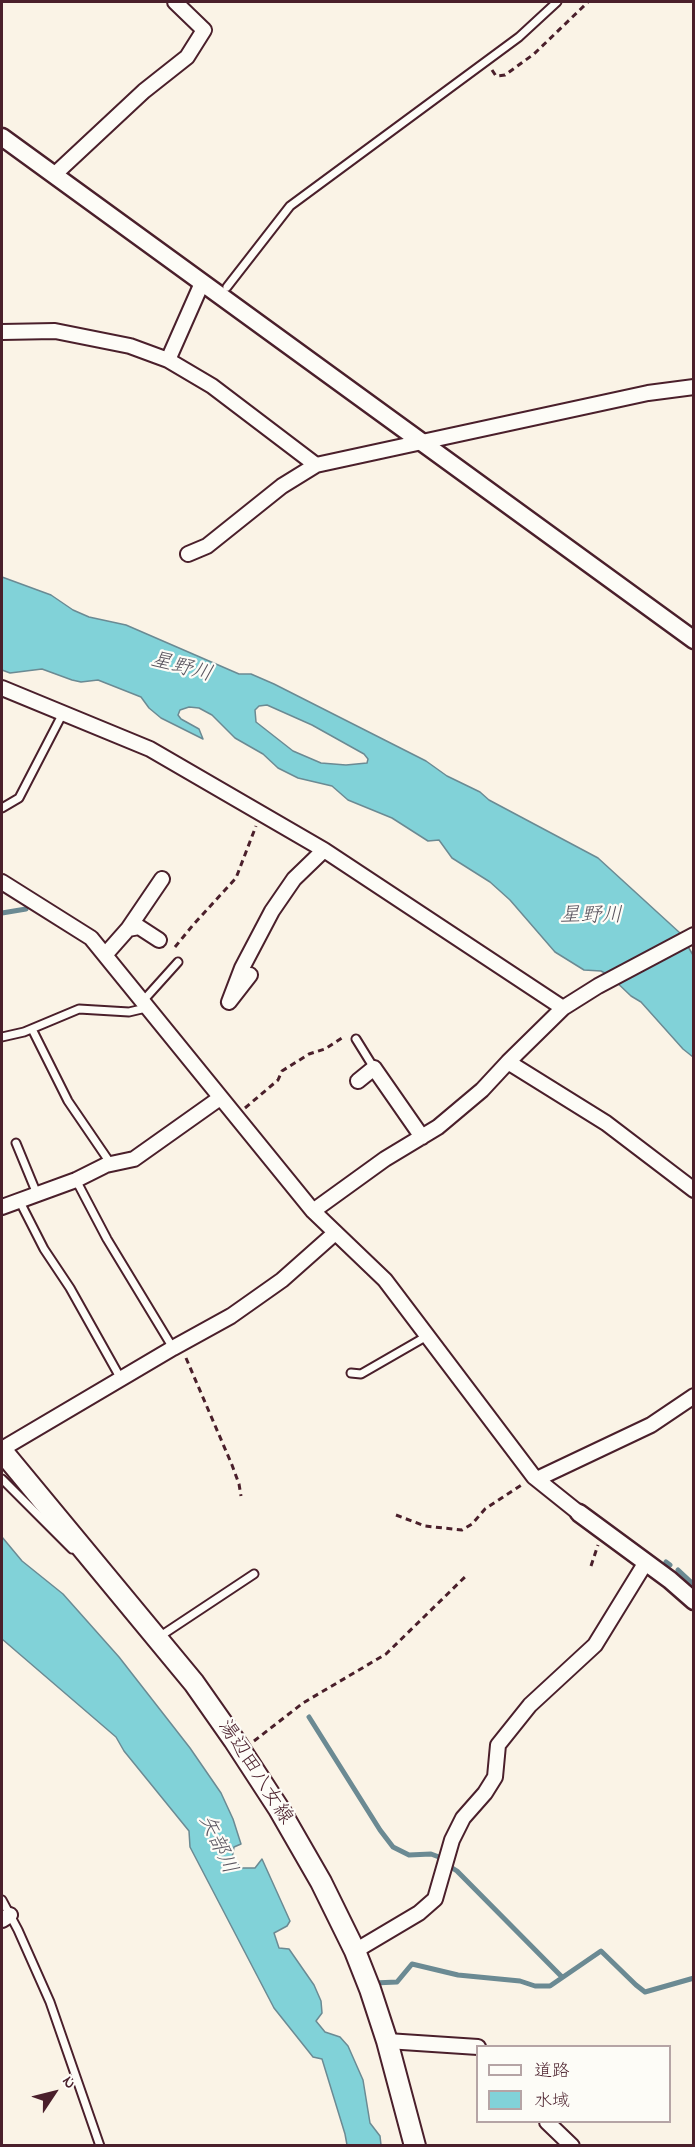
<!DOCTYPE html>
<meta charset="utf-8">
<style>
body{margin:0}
#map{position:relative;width:695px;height:2147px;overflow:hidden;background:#faf3e6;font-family:"Indie Flower","Klee One",sans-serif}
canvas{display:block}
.frame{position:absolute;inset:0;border:3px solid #4a1f2b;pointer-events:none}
.legend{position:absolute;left:476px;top:2045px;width:195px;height:78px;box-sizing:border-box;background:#fdfcf7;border:2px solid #b5a4a5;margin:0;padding:8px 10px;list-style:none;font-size:18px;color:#4a1f2b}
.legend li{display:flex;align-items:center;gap:12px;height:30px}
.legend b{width:30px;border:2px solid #b5a4a5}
.north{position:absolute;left:24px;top:2063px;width:60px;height:60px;-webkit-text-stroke:4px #fdfcf7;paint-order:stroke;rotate:55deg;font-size:16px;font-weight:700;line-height:24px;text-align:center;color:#4a1f2b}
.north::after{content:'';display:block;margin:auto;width:21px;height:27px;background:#4a1f2b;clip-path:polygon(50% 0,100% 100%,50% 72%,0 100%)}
</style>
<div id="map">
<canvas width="695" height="2147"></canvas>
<div class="frame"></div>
<ul class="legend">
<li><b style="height:8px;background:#fdfcf7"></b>道路</li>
<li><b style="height:16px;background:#81d2d8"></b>水域</li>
</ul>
<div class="north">N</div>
</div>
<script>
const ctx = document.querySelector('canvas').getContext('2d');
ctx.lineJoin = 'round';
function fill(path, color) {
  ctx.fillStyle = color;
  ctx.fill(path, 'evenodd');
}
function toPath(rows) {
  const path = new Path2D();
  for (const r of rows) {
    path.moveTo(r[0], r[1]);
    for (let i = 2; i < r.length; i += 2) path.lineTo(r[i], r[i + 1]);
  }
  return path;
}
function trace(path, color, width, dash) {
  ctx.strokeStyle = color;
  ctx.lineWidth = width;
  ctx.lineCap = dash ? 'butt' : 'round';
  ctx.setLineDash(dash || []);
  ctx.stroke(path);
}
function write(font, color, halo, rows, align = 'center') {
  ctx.font = font + ' "Indie Flower","Klee One",sans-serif';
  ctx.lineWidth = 4.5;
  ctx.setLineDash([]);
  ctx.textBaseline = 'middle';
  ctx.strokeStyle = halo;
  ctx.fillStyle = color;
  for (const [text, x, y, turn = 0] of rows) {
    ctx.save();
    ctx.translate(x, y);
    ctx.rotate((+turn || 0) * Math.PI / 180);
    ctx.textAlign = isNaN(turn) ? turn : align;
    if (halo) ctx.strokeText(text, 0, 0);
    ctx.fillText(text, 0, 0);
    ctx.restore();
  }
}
const water = toPath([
 [2,577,51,595,73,610,89,617,126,625,239,674,251,674,274,684,426,761,447,776,480,792,489,800,598,858,680,933,693,955,693,1057,683,1049,641,1002,631,996,610,976,601,971,584,970,555,952,510,900,490,882,452,858,439,840,428,841,392,818,348,800,332,786,298,778,278,768,263,754,235,738,212,715,199,708,189,707,180,710,178,715,181,719,199,729,203,739,161,718,149,708,141,697,98,680,81,682,72,680,42,669,10,673,2,670,2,577],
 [267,705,312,725,364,754,368,759,367,763,346,765,321,763,293,751,256,722,255,710,259,706,267,705],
 [2,1537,22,1561,63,1594,119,1657,190,1748,221,1793,233,1819,241,1844,234,1847,232,1858,241,1868,255,1868,262,1859,290,1921,287,1926,274,1933,279,1948,289,1949,314,1985,321,2001,322,2013,316,2021,325,2032,340,2037,348,2046,363,2080,370,2123,380,2136,381,2145,347,2145,345,2134,322,2059,313,2057,274,2008,190,1847,189,1831,124,1751,116,1737,2,1639,2,1537]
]);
const stream = toPath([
 [2,913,26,909],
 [666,1562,670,1565],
 [678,1570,694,1585],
 [309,1717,380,1830,393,1847,409,1855,431,1854,439,1857],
 [449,1866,457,1871,562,1977],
 [374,1983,397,1982,412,1964,458,1975,520,1981,535,1986,550,1986,601,1951,636,1985,645,1992,694,1978]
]);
const path = toPath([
 [492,70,496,76,505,75,534,54,588,2],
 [175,947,193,925,236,878,256,826],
 [245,1108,278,1080,282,1071,309,1054,325,1049,345,1036],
 [186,1358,232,1465,239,1484,241,1496],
 [396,1515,425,1526,462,1530,472,1524,485,1509,523,1484],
 [591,1566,598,1545],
 [254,1741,303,1703,386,1654,468,1574]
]);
const service = toPath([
 [227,287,290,206,519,37,557,2],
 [2,808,19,798,63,713],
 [142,1002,178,962],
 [32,1029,68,1101,111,1164],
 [2,1037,24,1032,79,1009,129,1012,146,1008],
 [356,1039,374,1068],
 [16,1143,37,1194],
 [76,1180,107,1239,173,1348],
 [19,1200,44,1249,70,1288,121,1379],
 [351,1373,361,1374,427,1336],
 [2,1479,72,1549],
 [159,1637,254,1574],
 [2,1900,18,1930,50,2002,100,2146]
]);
const minor = toPath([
 [54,175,144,91,187,57,204,30,175,2],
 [2,332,55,331,130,346,168,360,212,386,316,465,648,393,694,387],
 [168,360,202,283],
 [188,554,207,546,282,486,316,465],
 [2,688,150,749,324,850,563,1008],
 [2,882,91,938,313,1211,385,1280,534,1477,579,1513],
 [128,929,162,879],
 [105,955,128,929,139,927,159,940],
 [250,975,229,1002,242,968,272,911,294,879,324,850],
 [508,1062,606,1123,694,1190],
 [358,1081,374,1068,422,1137],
 [2,1207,76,1180,106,1165,134,1159,220,1098],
 [313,1211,385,1159,438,1127,482,1090,508,1062,563,1008,598,986,694,935],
 [2,1449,173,1348,231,1316,282,1280,335,1233],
 [537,1479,651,1425,694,1396],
 [2,1920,10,1915],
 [355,1951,419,1913,435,1899,452,1840,463,1818,485,1793,495,1777,498,1745,530,1705,595,1645,646,1562],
 [387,2041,478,2047],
 [547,2122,572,2146]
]);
const tertiary = toPath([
 [2,137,694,640],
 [579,1513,670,1580,694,1601]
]);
const secondary = toPath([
 [2,1451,194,1683,234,1740,279,1809,321,1882,355,1951,370,1989,387,2041,415,2146]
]);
const streetNames = [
 ["湯辺田八女線",254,1773,57]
];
const waterNames = [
 ["星野川",181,669,15],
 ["星野川",591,918],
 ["矢部川",216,1845,65]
];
fill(water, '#81d2d8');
trace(water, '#6b8a93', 1.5);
trace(stream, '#6b8a93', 5);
trace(service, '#4a1f2b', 11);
trace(minor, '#4a1f2b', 18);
trace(tertiary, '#4a1f2b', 21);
trace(secondary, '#4a1f2b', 24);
trace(path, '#4a1f2b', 3, [6, 4.5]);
trace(service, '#fdfcf7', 7);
trace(minor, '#fdfcf7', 14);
trace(tertiary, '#fdfcf7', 16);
trace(secondary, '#fdfcf7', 20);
write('20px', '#4a1f2b', '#fdfcf7', streetNames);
write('italic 21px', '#5a555f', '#fdfcf7', waterNames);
</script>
